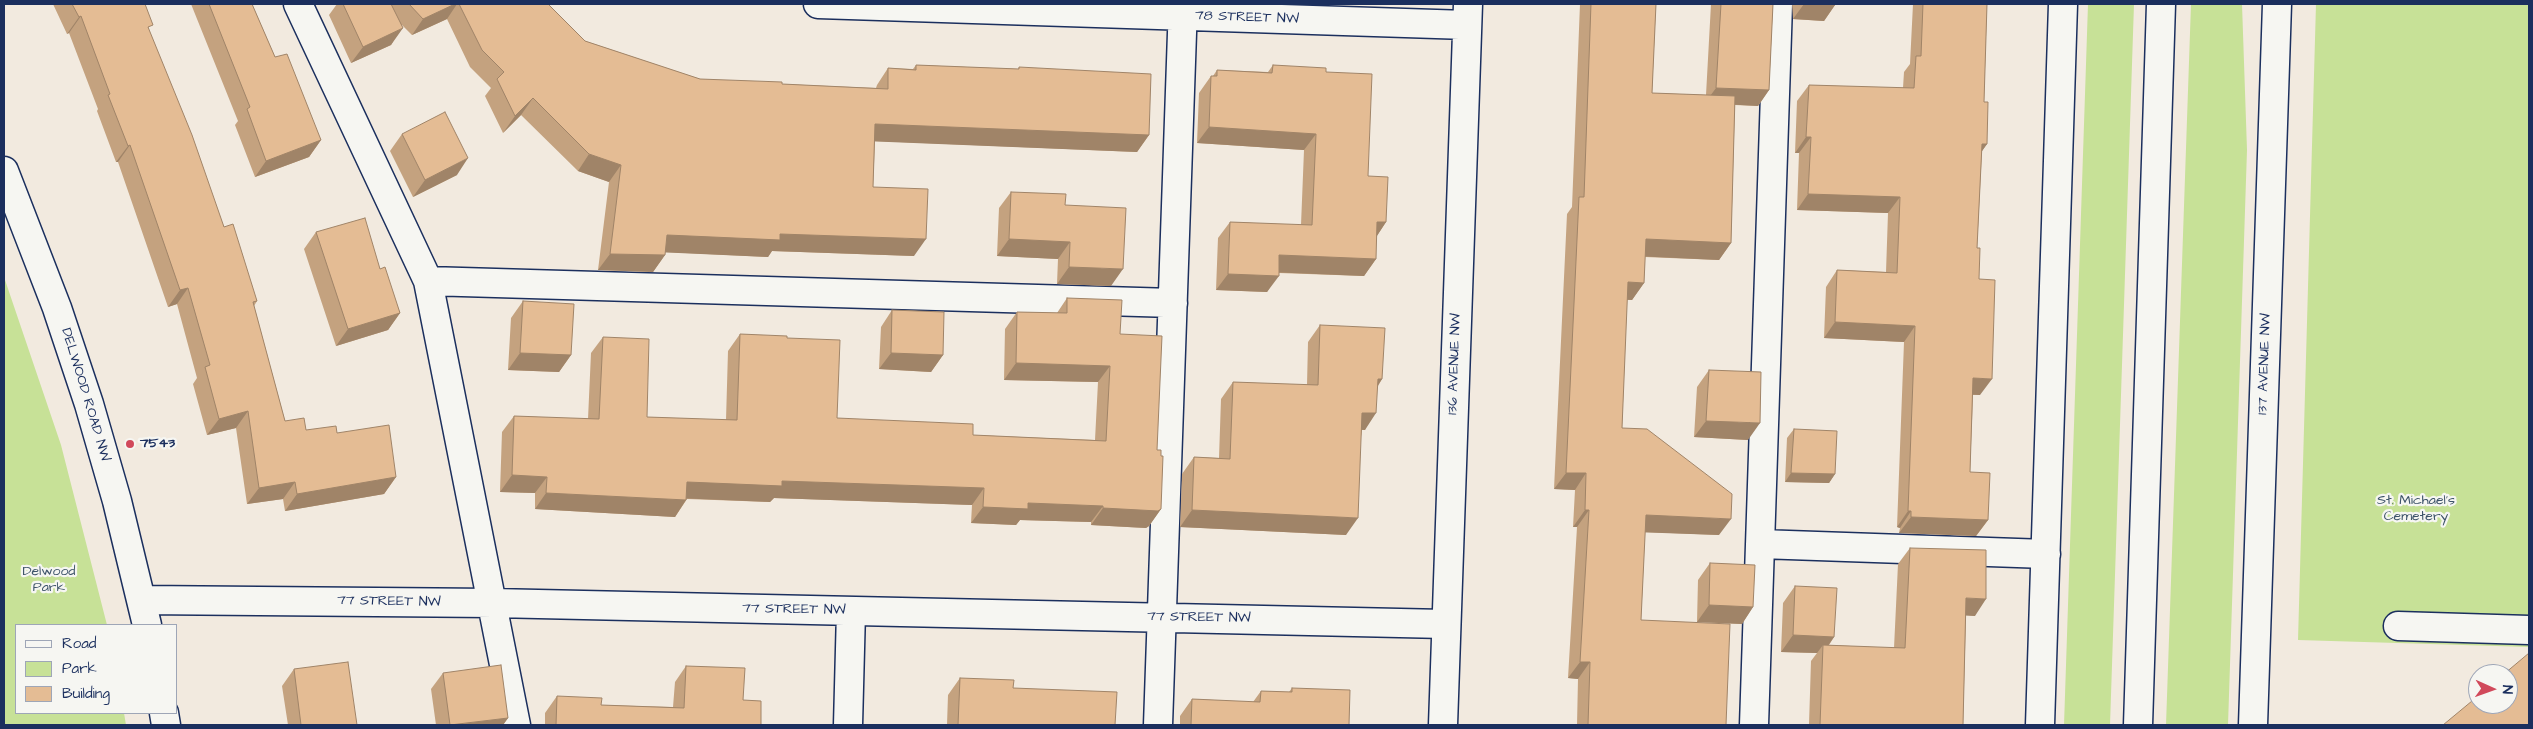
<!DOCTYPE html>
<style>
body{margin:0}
#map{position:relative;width:2533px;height:729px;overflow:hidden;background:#f2eadf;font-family:"Architects Daughter",sans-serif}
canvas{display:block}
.frame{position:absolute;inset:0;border:5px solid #1b2f5e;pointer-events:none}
.legend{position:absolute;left:15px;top:624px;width:162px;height:90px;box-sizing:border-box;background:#f6f6f2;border:1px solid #9ea6b7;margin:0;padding:6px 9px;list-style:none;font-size:15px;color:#1b2f5e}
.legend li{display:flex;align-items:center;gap:10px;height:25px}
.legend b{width:25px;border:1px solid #9ea6b7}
.north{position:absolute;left:2468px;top:664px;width:50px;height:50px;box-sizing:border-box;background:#f6f6f2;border:1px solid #9ea6b7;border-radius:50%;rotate:92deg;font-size:14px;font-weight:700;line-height:20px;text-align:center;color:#1b2f5e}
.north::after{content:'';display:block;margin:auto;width:18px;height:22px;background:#d1495b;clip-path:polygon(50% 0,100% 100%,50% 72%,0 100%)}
</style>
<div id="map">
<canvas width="2533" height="729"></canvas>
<div class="frame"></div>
<ul class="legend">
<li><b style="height:6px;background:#f6f6f2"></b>Road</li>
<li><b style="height:14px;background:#c7e197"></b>Park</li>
<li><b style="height:14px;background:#e4bc94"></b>Building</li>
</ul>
<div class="north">N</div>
</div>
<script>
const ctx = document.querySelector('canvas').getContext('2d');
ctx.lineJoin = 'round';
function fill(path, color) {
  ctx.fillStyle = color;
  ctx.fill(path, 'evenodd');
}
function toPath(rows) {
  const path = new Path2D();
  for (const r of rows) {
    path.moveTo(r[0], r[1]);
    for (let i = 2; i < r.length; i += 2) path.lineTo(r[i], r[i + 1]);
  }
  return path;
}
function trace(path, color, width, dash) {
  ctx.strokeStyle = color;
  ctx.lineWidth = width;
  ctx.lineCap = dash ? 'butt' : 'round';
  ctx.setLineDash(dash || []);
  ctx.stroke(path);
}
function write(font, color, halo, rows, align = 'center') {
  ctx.font = font + ' "Architects Daughter",sans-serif';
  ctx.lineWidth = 4.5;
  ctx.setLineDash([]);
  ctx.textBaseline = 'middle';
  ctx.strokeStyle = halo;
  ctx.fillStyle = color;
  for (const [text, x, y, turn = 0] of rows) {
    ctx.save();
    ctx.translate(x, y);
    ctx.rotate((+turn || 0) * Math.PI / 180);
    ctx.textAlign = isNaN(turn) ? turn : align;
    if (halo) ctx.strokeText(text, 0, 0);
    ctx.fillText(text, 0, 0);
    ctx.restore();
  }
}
const green = toPath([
 [2088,4,2134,4,2110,725,2064,725],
 [2191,4,2242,4,2247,150,2228,725,2166,725],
 [2316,4,2529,4,2529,647,2298,640],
 [4,277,61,445,107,625,16,625,16,713,124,713,126,725,4,725]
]);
const minor = toPath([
 [298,4,428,281,516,725],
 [818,4,1467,25],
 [4,171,57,308,89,404,117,501,147,625],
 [428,281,1173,303],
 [1760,544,2046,554],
 [142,600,493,603,1445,624],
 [2398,626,2529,630],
 [164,713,166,725],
 [848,725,851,611],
 [1158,725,1183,4],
 [1443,725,1468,4],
 [1754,725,1778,4],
 [2040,725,2063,4]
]);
const major = toPath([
 [2138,725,2161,4],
 [2253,725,2277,4]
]);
const wall = toPath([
 [53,4,145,4,149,30,224,227,257,301,254,306,285,421,306,430,337,433,396,477,384,494,285,511,283,499,247,504,236,428,207,435,193,384,197,378,177,304,168,307,118,162,116,162,97,111,98,109,69,33,67,34],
 [191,4,252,4,275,57,321,140,309,157,255,177,235,125,238,121],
 [337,4,548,4,585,41,700,79,782,84,876,88,877,85,888,68,913,69,916,65,1018,69,1019,67,1149,135,1137,152,875,141,873,187,914,256,772,251,768,257,665,252,665,255,653,272,598,270,609,182,578,171,521,115,503,133,485,96,491,88,470,67,447,19,412,35,402,25,391,45,351,63,329,15],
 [1580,4,1656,4,1652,93,1706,95,1711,4,1773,4,1769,90,1758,106,1735,105,1731,243,1719,260,1645,257,1644,283,1632,300,1627,300,1622,428,1719,535,1645,532,1641,620,1726,725,1577,725,1578,679,1568,678,1577,527,1573,527,1575,490,1554,489,1567,214,1572,207],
 [1792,4,1835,4,1835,5,1824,21,1793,19],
 [1913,4,1987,4,1984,102,1987,144,1982,151,1977,248,1979,279,1980,395,1973,395,1970,472,1988,520,1976,536,1899,533,1900,528,1897,527,1904,342,1824,338,1826,287,1837,270,1886,272,1888,213,1797,210,1799,153,1795,153,1797,101,1809,85,1903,88,1904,72,1910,64],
 [1273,65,1326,72,1386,222,1376,237,1376,259,1364,276,1279,273,1267,292,1216,290,1218,238,1230,222,1301,225,1304,150,1197,143,1199,93,1211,76,1213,76,1217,70,1268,72],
 [402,134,457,175,413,197,390,151],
 [1011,192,1065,205,1111,286,1057,284,1058,259,997,256,999,208],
 [316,232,380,269,400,313,388,330,336,346,304,249],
 [1067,298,1120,334,1157,450,1161,509,1149,526,1146,528,1091,525,1091,522,1020,520,1016,525,971,523,972,505,774,498,770,502,687,499,675,517,535,509,535,493,500,492,502,432,514,416,588,419,591,353,603,337,647,417,726,420,728,351,740,334,787,338,837,418,973,435,1095,440,1098,382,1004,380,1005,329,1017,312,1057,313],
 [523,301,571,355,559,372,508,370,511,318],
 [892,310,943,355,931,372,879,369,881,327],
 [1320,325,1382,379,1378,386,1365,430,1362,430,1346,535,1180,527,1182,474,1194,457,1219,458,1221,399,1233,382,1307,385,1308,342],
 [1709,370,1748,440,1694,437,1697,387],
 [1794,429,1835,474,1829,483,1785,482,1787,438],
 [1910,548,1975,616,1966,615,1963,725,1809,725,1811,661,1817,653,1781,652,1783,603,1795,586,1834,637,1829,645,1894,648,1898,564],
 [1710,563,1753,607,1742,624,1697,622,1698,580],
 [686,666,743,700,761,725,545,725,545,713,557,696,601,705,673,707,675,682],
 [294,669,357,725,288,725,282,686],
 [443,673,508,718,503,725,436,725,431,689],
 [960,678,1013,688,1115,725,947,725,948,695],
 [1292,688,1349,725,1180,725,1180,716,1192,699,1253,702,1261,691,1289,692]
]);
const shadedWall = toPath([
 [455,4,457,4,447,19,412,35,423,19],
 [1804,4,1814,4,1835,5,1824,21,1793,19],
 [81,16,69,33,67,34,79,17],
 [403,28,391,45,351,63,363,47],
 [1716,88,1769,90,1758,106,1705,103],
 [533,98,521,115,503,133,515,116],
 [875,124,1149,135,1137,152,864,141],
 [1209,127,1316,134,1304,150,1197,143],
 [1806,137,1811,137,1799,153,1795,153],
 [321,140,309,157,255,177,266,161],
 [1982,144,1987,144,1975,161],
 [130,145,118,162,116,162,128,146],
 [589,154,621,165,609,182,578,171],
 [468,158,457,175,413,197,425,180],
 [1808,194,1900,197,1888,213,1797,210],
 [1377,222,1386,222,1375,239],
 [780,234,926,239,914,256,772,251,768,257,656,252,667,235],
 [1009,239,1070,242,1058,259,997,256],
 [1646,239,1731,243,1719,260,1634,256],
 [610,254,665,255,653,272,598,270],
 [1279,255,1376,259,1364,276,1268,272],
 [1069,267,1123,269,1111,286,1057,284],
 [1228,274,1279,276,1267,292,1216,290],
 [1628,282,1644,283,1632,300,1616,299],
 [188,288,177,304,168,307,180,290],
 [400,313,388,330,336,346,348,329],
 [1835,322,1915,326,1904,342,1824,338],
 [520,353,571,355,559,372,508,370],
 [891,353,943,355,931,372,879,369],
 [1016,363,1110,366,1098,382,1004,380],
 [1973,378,1992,379,1980,395,1962,394],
 [1378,379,1382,379,1371,396],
 [248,411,236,428,207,435,219,419],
 [1362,413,1376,413,1365,430,1351,429],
 [1706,421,1760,423,1748,440,1694,437],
 [1566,473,1586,473,1575,490,1554,489],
 [1791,473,1835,474,1829,483,1785,482],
 [512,475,547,477,535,493,500,492],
 [396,477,384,494,285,511,297,494],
 [782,481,984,488,972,505,774,498,770,502,676,498,687,482],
 [295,482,283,499,247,504,259,488],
 [546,493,686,500,675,517,535,509],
 [1028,503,1103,506,1091,522,1020,520,1016,525,971,523,983,507],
 [1103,508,1161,509,1149,526,1146,528,1091,525],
 [1192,510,1358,518,1346,535,1180,527],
 [1585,510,1589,510,1577,527,1573,527],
 [1908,511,1911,511,1900,528,1897,527],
 [1646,515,1731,519,1719,535,1634,532],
 [1911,517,1988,520,1976,536,1899,533],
 [1966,598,1986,599,1975,616,1955,615],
 [1709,605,1753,607,1742,624,1697,622],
 [1793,635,1834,637,1823,653,1823,645,1817,653,1781,652],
 [1580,662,1590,662,1578,679,1568,678],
 [508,718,503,725,454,725]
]);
const building = toPath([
 [72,4,145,4,153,25,148,27,192,135,224,227,233,224,257,301,253,302,285,421,304,418,306,430,336,426,337,433,389,425,396,477,297,494,295,482,259,488,248,411,219,419,205,367,210,365,188,288,180,290,130,145,128,146,108,95,110,94,81,16,79,17,72,4],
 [209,4,252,4,275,57,287,54,321,140,266,161,247,109,250,107,209,4],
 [343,4,391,4,403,28,363,47,343,4],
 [409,4,455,4,423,19,409,4],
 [459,4,548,4,585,41,700,79,782,82,782,84,888,89,888,68,916,70,916,65,1019,69,1019,67,1151,74,1149,135,875,124,873,187,928,189,926,239,780,234,780,240,667,235,665,255,610,254,621,165,589,154,533,98,515,116,497,79,504,72,482,50,459,4],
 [1591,4,1656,4,1652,93,1735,96,1731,243,1646,239,1644,283,1628,282,1622,428,1647,429,1732,494,1731,519,1646,515,1641,620,1730,624,1726,725,1588,725,1590,662,1580,662,1589,510,1585,510,1586,473,1566,473,1579,197,1584,197,1591,4],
 [1721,4,1773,4,1769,90,1716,88,1721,4],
 [1814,4,1835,4,1835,5,1814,4],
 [1923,4,1987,4,1984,102,1988,102,1987,144,1982,144,1977,248,1980,248,1979,279,1995,280,1992,379,1973,378,1970,472,1990,473,1988,520,1911,517,1911,511,1908,511,1915,326,1835,322,1837,270,1897,273,1900,197,1808,194,1811,137,1806,137,1809,85,1914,88,1916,56,1921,56,1923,4],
 [1273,65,1326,68,1326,72,1372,74,1368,176,1388,177,1386,222,1377,222,1376,259,1279,255,1279,276,1228,274,1230,222,1312,225,1316,134,1209,127,1211,76,1217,76,1217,70,1272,73,1273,65],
 [445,112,468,158,425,180,402,134,445,112],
 [1011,192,1066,194,1065,205,1126,208,1123,269,1069,267,1070,242,1009,239,1011,192],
 [365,218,380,269,385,267,400,313,348,329,316,232,365,218],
 [1067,298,1122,300,1120,334,1162,336,1157,450,1161,450,1161,456,1163,456,1161,509,1158,511,1103,508,1103,506,1028,503,1028,509,983,507,984,488,782,481,782,486,687,482,686,500,546,493,547,477,512,475,514,416,599,419,603,337,649,339,647,417,737,420,740,334,787,336,787,338,840,340,837,418,973,424,973,435,1106,441,1110,366,1016,363,1017,312,1067,313,1067,298],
 [523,301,574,304,571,355,520,353,523,301],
 [892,310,944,312,943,355,891,353,892,310],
 [1320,325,1385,328,1382,379,1378,379,1376,413,1362,413,1358,518,1192,510,1194,457,1230,459,1233,382,1318,385,1320,325],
 [1709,370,1761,372,1760,423,1706,421,1709,370],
 [1794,429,1837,431,1835,474,1791,473,1794,429],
 [1910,548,1986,550,1986,599,1966,598,1963,725,1820,725,1823,645,1905,648,1910,548],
 [1710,563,1755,565,1753,607,1709,605,1710,563],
 [1795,586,1837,588,1834,637,1793,635,1795,586],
 [2529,653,2529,725,2443,725,2478,696,2478,704,2508,704,2508,674,2504,674,2529,653],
 [348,662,357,725,301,725,294,669,348,662],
 [501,665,508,718,450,725,443,673,501,665],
 [686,666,745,668,743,700,761,701,761,725,556,725,557,696,602,698,601,705,684,708,686,666],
 [960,678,1014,680,1013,688,1117,692,1115,725,958,725,960,678],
 [1292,688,1350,690,1349,725,1191,725,1192,699,1260,702,1261,691,1292,692,1292,688]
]);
const markers = [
 [130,444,5,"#d1495b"]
];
const streetNames = [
 ["78 STREET NW",1247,18,2],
 ["136 AVENUE NW",1455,364,-88],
 ["137 AVENUE NW",2265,364,-88],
 ["DELWOOD ROAD NW",85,395,73],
 ["77 STREET NW",389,602,1],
 ["77 STREET NW",794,610,1],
 ["77 STREET NW",1199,618,1]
];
const poiNames = [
 ["7543",140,444]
];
const parkNames = [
 ["St. Michael's",2416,501],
 ["Cemetery",2416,517],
 ["Delwood",49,572],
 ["Park",49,588]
];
fill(green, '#c7e197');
trace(minor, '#1b2f5e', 31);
trace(major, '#1b2f5e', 31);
trace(minor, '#f6f6f2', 28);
trace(major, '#f6f6f2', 28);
fill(wall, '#c4a27f');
fill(shadedWall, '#a08468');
fill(building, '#e4bc94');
trace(building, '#a08468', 1);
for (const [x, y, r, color] of markers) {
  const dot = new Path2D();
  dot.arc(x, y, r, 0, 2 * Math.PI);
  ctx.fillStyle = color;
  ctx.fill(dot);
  trace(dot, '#f6f6f2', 2);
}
write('14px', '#1b2f5e', '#f6f6f2', streetNames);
write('bold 14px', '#1b2f5e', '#f6f6f2', poiNames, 'left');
write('14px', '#3d5369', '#f6f6f2', parkNames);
</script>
